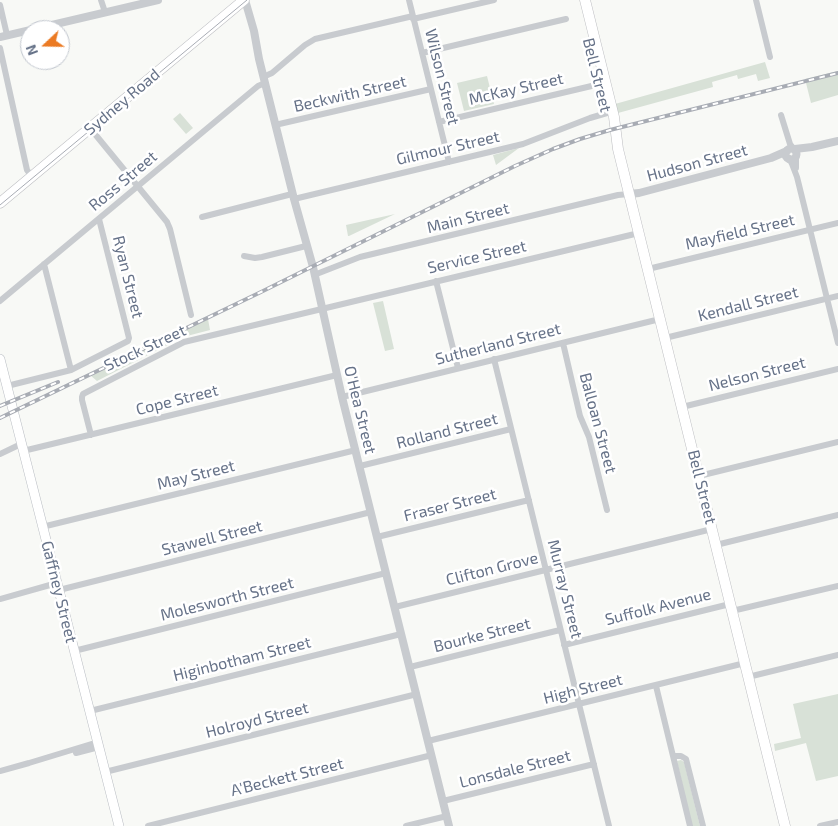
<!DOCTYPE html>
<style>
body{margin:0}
#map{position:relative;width:838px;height:826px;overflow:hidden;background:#f8f9f6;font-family:"Exo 2",sans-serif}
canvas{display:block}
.north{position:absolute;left:20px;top:20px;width:50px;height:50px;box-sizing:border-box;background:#fff;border:1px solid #c2c7cf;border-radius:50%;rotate:249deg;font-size:14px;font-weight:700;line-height:20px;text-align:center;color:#667288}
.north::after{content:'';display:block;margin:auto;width:18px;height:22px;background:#eb7a23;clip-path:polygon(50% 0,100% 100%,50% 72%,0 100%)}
</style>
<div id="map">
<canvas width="838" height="826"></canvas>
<div class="north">N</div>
</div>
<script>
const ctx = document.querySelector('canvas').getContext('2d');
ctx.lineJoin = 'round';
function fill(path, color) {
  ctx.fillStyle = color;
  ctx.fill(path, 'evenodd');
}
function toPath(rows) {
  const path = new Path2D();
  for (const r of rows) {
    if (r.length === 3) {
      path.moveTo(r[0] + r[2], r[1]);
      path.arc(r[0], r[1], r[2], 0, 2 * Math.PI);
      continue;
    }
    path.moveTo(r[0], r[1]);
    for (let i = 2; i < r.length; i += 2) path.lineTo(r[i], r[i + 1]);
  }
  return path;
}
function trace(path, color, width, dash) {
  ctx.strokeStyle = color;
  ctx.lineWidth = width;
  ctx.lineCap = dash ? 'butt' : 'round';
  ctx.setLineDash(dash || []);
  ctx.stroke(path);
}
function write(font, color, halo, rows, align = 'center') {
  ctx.font = font + ' "Exo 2",sans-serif';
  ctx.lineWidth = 5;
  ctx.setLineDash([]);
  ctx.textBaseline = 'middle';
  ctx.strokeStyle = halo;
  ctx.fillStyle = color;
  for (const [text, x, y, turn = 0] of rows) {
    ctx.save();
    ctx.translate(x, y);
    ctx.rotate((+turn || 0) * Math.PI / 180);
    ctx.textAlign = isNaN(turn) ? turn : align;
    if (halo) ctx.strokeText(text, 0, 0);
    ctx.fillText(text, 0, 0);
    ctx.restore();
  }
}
const green = toPath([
 [765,62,770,78,758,81,756,74,738,79,737,75,712,82,713,87,618,113,615,104],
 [838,71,838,95,811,103,805,79],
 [487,76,494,104,464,111,457,83],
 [180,113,193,128,186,134,173,119],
 [519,148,496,165,493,155],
 [395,214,349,236,348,236,346,225],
 [383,301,394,349,385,351,373,303],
 [208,319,210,330,183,337,97,381,90,375],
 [838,694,838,776,816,781,806,743,775,751,774,744,801,738,793,704],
 [681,760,684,762,700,826,692,826,677,761]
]);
const minor = toPath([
 [101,0,105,12],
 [409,0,449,162],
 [756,0,770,57],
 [0,5,7,35],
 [413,19,494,0],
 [0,48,27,170,32,177],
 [422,53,566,19],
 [263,77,272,73,305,45,315,39,413,16],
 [781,115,790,144,794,149],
 [439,122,600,84],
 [275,125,431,89],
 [90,128,167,222,170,229,191,315],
 [789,158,792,164,797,177,838,343],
 [796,168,796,155],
 [294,199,523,144,590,118,607,113],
 [202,217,292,194],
 [244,256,255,258,262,257,306,246],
 [44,264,71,370],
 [648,269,838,223],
 [314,275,360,257,618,195,629,194],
 [436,281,458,368],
 [0,301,258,86,265,83],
 [665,338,838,296],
 [563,343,580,416,589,437,607,510],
 [494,359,609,826],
 [7,386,71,370,128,341,129,338,123,314,99,219],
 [342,397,660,319],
 [682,407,838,369],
 [91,435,82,400,82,397,83,394,184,342,639,233],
 [23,451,337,375],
 [0,454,21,444],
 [360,466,511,429],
 [699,476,838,442],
 [42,527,356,450],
 [377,537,529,500],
 [716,545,838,515],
 [59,590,371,512],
 [0,599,57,583],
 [395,607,712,529],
 [732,611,838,586],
 [564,645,730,604],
 [74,651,386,573],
 [410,667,560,630],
 [748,677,838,655],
 [656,686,690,826],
 [90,711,401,634],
 [428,741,745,663],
 [76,753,99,747],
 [673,756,681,756,686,759,703,826],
 [0,771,29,763,98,742],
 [105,772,417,694],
 [443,801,594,764],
 [148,826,432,755],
 [406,826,447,816],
 [820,826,838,822]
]);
const tertiary = toPath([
 [245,0,254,31,259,59,294,199,313,267,342,397,449,826],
 [0,37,158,0],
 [791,154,5.5],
 [795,149,812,147,838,141],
 [629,194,639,193,771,158,787,151]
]);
const secondary = toPath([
 [0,359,119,826]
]);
const trunk = toPath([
 [585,0,614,117,618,149,785,826],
 [0,203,244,0]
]);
const tram = toPath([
 [0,205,247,0]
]);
const rail = toPath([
 [0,406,58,382],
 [0,418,261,292,515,166,553,149,580,139,610,130,838,73]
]);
const streetNames = [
 ["Bell Street",597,75,76],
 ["Wilson Street",442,77,76],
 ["McKay Street",516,89,-13],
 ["Beckwith Street",350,94,-13],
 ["Sydney Road",122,102,-40],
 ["Gilmour Street",448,148,-13],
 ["Hudson Street",697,163,-15],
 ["Ross Street",123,181,-40],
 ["Main Street",468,218,-14],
 ["Mayfield Street",740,232,-13],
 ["Service Street",477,257,-13],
 ["Ryan Street",128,277,76],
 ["Kendall Street",748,304,-14],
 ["Sutherland Street",498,344,-14],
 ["Stock Street",145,348,-25],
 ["Nelson Street",757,374,-14],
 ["Cope Street",177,400,-14],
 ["O'Hea Street",360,410,76],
 ["Balloan Street",598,423,75],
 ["Rolland Street",447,431,-14],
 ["May Street",196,475,-14],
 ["Bell Street",702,487,76],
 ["Fraser Street",450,505,-14],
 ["Stawell Street",212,538,-14],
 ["Clifton Grove",492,569,-14],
 ["Murray Street",565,589,76],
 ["Gaffney Street",59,592,76],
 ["Molesworth Street",227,599,-14],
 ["Suffolk Avenue",658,607,-14],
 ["Bourke Street",482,635,-14],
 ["Higinbotham Street",242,659,-14],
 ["High Street",583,689,-14],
 ["Holroyd Street",257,720,-14],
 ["Lonsdale Street",515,769,-14],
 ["A'Beckett Street",287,777,-14]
];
fill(green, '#d8e1d7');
trace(secondary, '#babec4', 10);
trace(trunk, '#bdbec2', 11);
trace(minor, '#c8cbcf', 6);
trace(tertiary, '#c8cbcf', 8);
trace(secondary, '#fff', 9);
trace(trunk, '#fff', 10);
trace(tram, '#a8acb4', 1);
trace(rail, '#a8acb4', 4);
trace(rail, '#fff', 2, [5.5]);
write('16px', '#667288', '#fff', streetNames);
</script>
